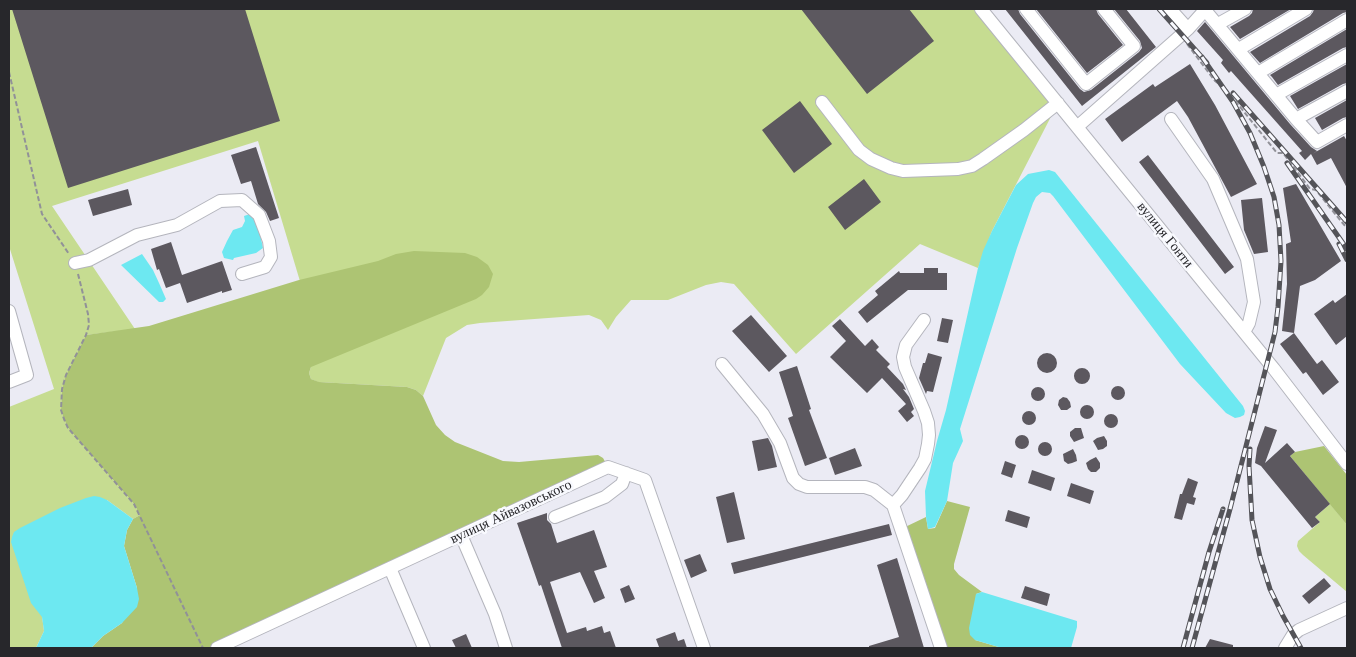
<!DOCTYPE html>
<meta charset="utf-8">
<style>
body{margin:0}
#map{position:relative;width:1356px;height:657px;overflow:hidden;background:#ebebf4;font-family:"Libre Baskerville",serif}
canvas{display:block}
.frame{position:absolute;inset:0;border:10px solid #27272b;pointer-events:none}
</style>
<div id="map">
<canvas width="1356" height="657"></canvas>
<div class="frame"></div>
</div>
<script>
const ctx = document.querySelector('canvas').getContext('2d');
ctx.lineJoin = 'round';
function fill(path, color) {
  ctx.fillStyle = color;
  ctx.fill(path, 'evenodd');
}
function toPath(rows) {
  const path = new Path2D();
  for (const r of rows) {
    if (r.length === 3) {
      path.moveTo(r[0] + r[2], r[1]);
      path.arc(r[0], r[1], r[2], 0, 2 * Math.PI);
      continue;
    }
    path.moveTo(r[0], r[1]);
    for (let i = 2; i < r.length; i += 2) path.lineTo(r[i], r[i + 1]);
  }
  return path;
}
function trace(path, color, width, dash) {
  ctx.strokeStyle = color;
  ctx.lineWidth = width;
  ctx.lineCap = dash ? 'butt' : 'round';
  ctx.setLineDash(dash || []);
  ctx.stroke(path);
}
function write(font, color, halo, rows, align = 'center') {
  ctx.font = font + ' "Libre Baskerville",serif';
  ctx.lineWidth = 5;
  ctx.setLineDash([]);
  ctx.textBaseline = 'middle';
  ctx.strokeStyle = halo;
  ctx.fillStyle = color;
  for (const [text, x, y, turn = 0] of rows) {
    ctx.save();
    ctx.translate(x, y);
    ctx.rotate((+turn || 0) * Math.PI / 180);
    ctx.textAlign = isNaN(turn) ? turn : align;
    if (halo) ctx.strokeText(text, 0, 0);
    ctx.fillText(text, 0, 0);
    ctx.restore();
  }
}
const green = toPath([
 [9,9,981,9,1058,103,992,231,978,268,920,244,796,354,734,284,721,282,706,285,668,300,631,300,616,317,608,330,601,320,589,315,480,323,467,325,446,338,423,396,416,390,407,387,318,382,311,379,309,373,311,367,314,328,258,141,52,206,135,329,86,335,66,375,62,389,61,410,64,419,68,428,134,504,140,515,133,519,107,500,42,616,44,631,36,648,9,648,9,407,54,389,9,246],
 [1330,504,1347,525,1347,592,1303,555,1299,551,1297,546,1298,541,1320,522,1315,517]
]);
const forest = toPath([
 [414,251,465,253,477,257,488,265,493,274,489,287,482,295,476,299,311,367,309,373,311,379,319,382,407,387,416,390,423,396,436,425,445,435,455,442,503,461,519,462,598,455,603,458,608,467,217,648,91,648,103,636,122,623,137,588,124,546,127,530,133,519,140,515,134,504,68,428,64,419,61,410,62,389,66,375,86,335,149,326,299,280,378,261,396,254],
 [1324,446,1347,475,1347,525,1290,456,1295,452],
 [947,501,970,507,954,564,954,569,959,575,982,592,976,594,975,640,1002,648,941,648,901,529,926,517,928,529,935,528]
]);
const water = toPath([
 [1049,170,1055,172,1243,406,1245,411,1244,415,1240,417,1235,418,1226,413,1180,364,1053,196,1050,193,1042,192,1036,197,1033,203,1017,248,960,429,963,441,953,463,947,501,935,527,928,529,926,517,925,491,937,441,946,410,978,268,983,251,992,231,1016,185,1028,174],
 [250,214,257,223,257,228,260,234,263,248,256,253,234,258,233,260,224,258,222,252,227,241,233,230,242,227,245,221,244,216],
 [142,254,153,270,159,283,166,299,163,302,159,302,121,265],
 [94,496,100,497,107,500,133,519,127,530,124,546,137,588,139,599,137,607,122,623,103,636,91,648,36,648,44,631,42,617,31,603,11,542,12,537,14,532,20,528,60,508,86,498],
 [982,592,1077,621,1077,627,1071,648,1002,648,975,640,970,635,969,628,976,594]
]);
const building = toPath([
 [12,9,245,9,280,121,68,188],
 [801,9,909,9,934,41,867,94],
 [1005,9,1018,9,1020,14,1080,89,1084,92,1091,90,1139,52,1142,48,1140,41,1114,9,1126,9,1156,47,1082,106],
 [1036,9,1096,9,1098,14,1123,45,1087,73],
 [1253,9,1291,9,1240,39,1230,27,1249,16,1252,13],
 [1314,9,1347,9,1347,12,1343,13,1260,63,1250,52,1310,16,1313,12],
 [1205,22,1290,124,1311,147,1317,151,1312,154,1344,136,1347,141,1347,188,1331,158,1317,165,1311,154,1305,160,1299,153,1302,151,1231,71,1229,73,1221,63,1223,60,1197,31],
 [1347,29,1347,47,1343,48,1278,85,1272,77,1270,75],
 [1190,64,1215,105,1257,184,1231,197,1188,117,1177,101,1122,142,1105,119,1153,84,1155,87],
 [1347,64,1347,83,1343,84,1298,109,1290,96],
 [1347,100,1347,117,1343,118,1322,130,1315,118],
 [800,101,832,144,794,173,762,130],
 [256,147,279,218,270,221,266,212,258,204,251,181,241,184,231,155],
 [1148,155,1234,267,1225,274,1139,162],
 [864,179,881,202,845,230,828,207],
 [1296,184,1341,261,1315,280,1300,286,1294,333,1282,331,1287,284,1286,244,1291,242,1283,188],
 [128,189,132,205,93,216,88,200],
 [1262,198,1268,252,1254,254,1244,230,1241,200],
 [171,242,182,275,222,261,232,290,222,293,222,291,187,303,180,283,166,288,159,269,157,270,151,249],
 [924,268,938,268,938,273,947,273,947,290,908,290,867,323,858,312,878,295,875,291,899,271,900,273,924,273],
 [1347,294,1347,336,1336,345,1314,314,1333,300,1335,303],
 [751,315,787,356,769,372,732,331],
 [942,318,953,320,948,343,937,341],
 [840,319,865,346,872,339,879,347,876,350,890,364,887,367,903,384,906,390,903,389,909,397,914,409,911,412,914,416,907,422,898,411,906,404,882,378,867,393,830,357,846,341,832,326],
 [1294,333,1317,364,1322,360,1339,382,1323,395,1306,372,1303,374,1280,344],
 [928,353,942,357,933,392,927,391,926,394,919,378,923,363,925,363],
 [1047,363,10],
 [797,366,811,409,809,410,827,458,805,466,788,418,793,416,779,372],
 [1082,376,8],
 [1118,393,7],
 [1038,394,7],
 [1063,397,1067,398,1070,402,1071,407,1067,410,1061,410,1058,405,1059,400],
 [1087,412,7],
 [1029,418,7],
 [1111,421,7],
 [1265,426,1277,430,1265,463,1287,443,1295,452,1290,456,1330,504,1315,517,1320,522,1312,528,1261,466,1255,463,1257,448],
 [1075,428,1081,428,1084,438,1074,442,1070,436,1070,432],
 [1022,442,7],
 [1104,436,1107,441,1107,446,1103,449,1098,450,1093,441,1097,438],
 [768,438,772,446,777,467,758,471,752,441],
 [1045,449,7],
 [855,448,862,466,835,475,829,458],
 [1073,449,1076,455,1077,461,1072,463,1068,464,1064,461,1063,454],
 [1096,457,1100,463,1100,468,1096,472,1091,472,1088,469,1086,463,1090,460],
 [1005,461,1016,465,1012,478,1001,474],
 [1032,470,1055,478,1051,491,1028,483],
 [1188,478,1198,482,1193,497,1196,498,1194,505,1187,503,1182,520,1174,518,1180,494,1182,494],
 [1071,483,1094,491,1090,504,1067,496],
 [734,492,745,539,727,543,716,497],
 [1008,510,1030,517,1027,528,1005,521],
 [547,513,547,520,551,524,557,543,594,530,607,567,594,571,605,598,594,603,580,572,550,582,567,633,586,627,587,631,602,626,604,633,610,631,616,648,562,648,541,585,539,586,517,523],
 [889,524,892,535,734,574,731,563],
 [700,554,707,571,691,578,684,560],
 [897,558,924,648,869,648,869,646,899,637,877,565],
 [1324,578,1331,586,1309,604,1302,596],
 [629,585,635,599,625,603,620,589],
 [1025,586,1050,594,1047,606,1021,598],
 [675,632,678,641,684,639,687,648,659,647,656,639],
 [466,634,472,648,456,648,452,640],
 [1210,639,1233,645,1233,648,1205,648]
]);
const path = toPath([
 [1187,44,1215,81,1225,88,1277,153,1283,153,1310,189,1316,190,1340,220,1347,228],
 [9,72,42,214,69,254],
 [78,274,88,314,89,325,86,335,66,375,62,389,61,410,64,419,68,428,134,504,203,648]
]);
const minor = toPath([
 [981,9,1274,369,1347,464],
 [1026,9,1086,84,1134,46,1104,9],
 [1170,9,1188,29],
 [1218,24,1245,9],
 [1239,49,1306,9],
 [1258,73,1347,20],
 [1276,95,1347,55],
 [822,102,859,150,871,159,891,168,903,171,958,169,972,166,983,159,1024,130,1058,103],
 [1171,119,1213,179,1247,259,1254,302,1249,323,1244,332],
 [1296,119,1347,91],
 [1077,127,1188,29,1205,10,1296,119,1317,142,1347,125],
 [75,263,89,260,137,235,177,225,220,201,242,200,259,215,269,241,271,257,265,267,242,274],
 [9,311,27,375,9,382],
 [722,364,763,414,780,443,793,478,799,484,807,487,865,487,874,490,893,505,941,648],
 [893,505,902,495,920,468,925,459,928,444,929,435,928,423,924,411,905,367,903,357,906,345,924,320],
 [555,517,605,497,622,484,626,473],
 [461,535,495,614,506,648],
 [390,568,424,648],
 [217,648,608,467,645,480,704,648],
 [1285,648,1293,635,1299,630,1347,608]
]);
const rail = toPath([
 [1159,9,1207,63],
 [1233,93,1347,222],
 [1287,163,1347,249],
 [1339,244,1347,260],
 [1250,449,1249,466,1252,520,1260,557,1270,589,1283,616,1301,648],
 [1183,648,1209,552,1223,509],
 [1192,648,1230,509,1275,332,1278,307,1281,261,1279,225,1274,197,1264,167,1250,133,1233,102,1202,57]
]);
const streetNames = [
 ["вулиця Гонти",1165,235,51],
 ["вулиця Айвазовського",511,512,-25]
];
fill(green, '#c6dc91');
fill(forest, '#adc473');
fill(water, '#6de8f1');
fill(building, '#5c585f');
trace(minor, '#b4b5bd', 14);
trace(path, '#919198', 2, [5, 2.5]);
trace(minor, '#fff', 12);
trace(rail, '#545459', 5);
trace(rail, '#f8f9fe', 3, [9]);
write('14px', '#27272b', '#f8f9fe', streetNames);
</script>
